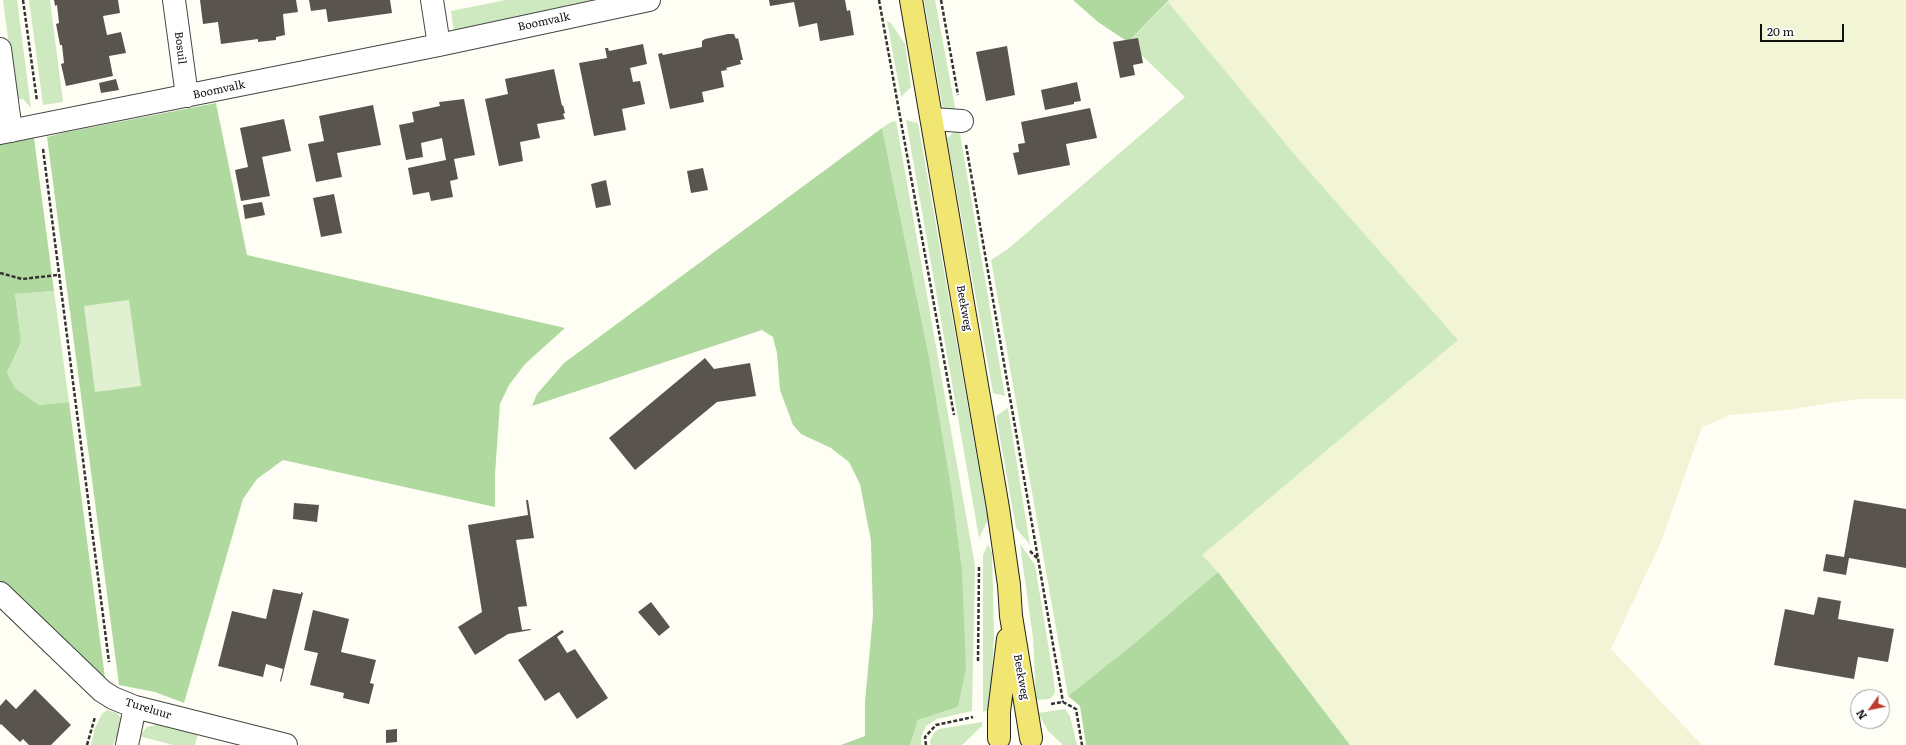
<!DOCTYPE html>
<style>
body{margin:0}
#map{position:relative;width:1906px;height:745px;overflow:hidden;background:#fffef5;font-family:Literata,serif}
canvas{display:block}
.north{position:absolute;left:1850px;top:689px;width:40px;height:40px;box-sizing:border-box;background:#fff;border:1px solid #a0a0a0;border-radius:50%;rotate:237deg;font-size:11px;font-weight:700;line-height:16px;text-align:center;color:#111}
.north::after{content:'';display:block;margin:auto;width:14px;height:18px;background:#bc3d2e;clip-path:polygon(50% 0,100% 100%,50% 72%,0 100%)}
.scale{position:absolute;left:1760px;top:24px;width:84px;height:18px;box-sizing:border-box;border:2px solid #111;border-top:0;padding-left:5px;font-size:12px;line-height:14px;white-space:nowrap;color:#111;-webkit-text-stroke:3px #fff;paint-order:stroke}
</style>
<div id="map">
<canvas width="1906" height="745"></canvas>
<div class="north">N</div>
<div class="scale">20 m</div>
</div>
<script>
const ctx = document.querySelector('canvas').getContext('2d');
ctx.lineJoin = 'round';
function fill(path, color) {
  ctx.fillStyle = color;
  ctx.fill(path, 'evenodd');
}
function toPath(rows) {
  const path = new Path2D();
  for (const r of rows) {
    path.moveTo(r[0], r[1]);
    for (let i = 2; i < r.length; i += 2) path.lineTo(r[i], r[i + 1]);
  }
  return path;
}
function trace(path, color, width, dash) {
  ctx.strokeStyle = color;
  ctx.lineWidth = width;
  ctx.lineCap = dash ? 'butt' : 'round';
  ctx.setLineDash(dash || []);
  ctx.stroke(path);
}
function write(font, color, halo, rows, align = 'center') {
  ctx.font = font + ' Literata,serif';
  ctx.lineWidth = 4;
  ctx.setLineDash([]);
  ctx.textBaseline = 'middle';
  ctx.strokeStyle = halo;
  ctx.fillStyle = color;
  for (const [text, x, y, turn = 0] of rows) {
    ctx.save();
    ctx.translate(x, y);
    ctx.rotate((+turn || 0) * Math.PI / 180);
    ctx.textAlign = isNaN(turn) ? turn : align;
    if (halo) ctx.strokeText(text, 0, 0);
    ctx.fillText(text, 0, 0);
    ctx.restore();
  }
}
const farmland = toPath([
 [1169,0,1906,0,1906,399,1858,399,1786,410,1730,415,1702,427,1661,542,1611,649,1702,745,1350,745,1218,572,1201,555,1458,340,1300,161,1168,2]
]);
const green = toPath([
 [3,0,17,0,31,108,23,99,16,100],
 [29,0,50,0,63,102,43,105],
 [506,0,611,0,454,33,451,11],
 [924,0,935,0,956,112,943,110],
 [1168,2,1300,161,1458,340,1202,555,1218,572,1136,642,1068,696,991,260,1008,249,1185,97,1128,42],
 [887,21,891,23,905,44,911,87,901,97],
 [906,120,918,123,988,520,979,538],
 [896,121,975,566,972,711,937,719,926,726,921,737,921,745,910,745,918,720,958,707,966,670,928,352,882,128,891,122],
 [959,128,1005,396,993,393,947,138],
 [54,291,69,402,39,405,15,388,7,373,21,342,15,294],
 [1008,408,1030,545,1016,528,996,416],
 [988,544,992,553,994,634,990,707,988,710,983,712,983,555],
 [1020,544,1035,565,1053,674,1055,693,1050,699,1036,700,1033,638],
 [1065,709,1070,716,1077,745,1063,745,1048,731,1038,713],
 [107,710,117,713,122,720,118,739,115,739,113,745,91,745,95,728,102,714],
 [982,722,982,726,962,745,931,745,930,741,934,733,939,729],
 [160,724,198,734,195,745,173,745,139,736,147,727]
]);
const forest = toPath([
 [1073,0,1169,0,1128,42,1098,22],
 [216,103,247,255,565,328,525,364,509,385,500,404,495,474,495,507,283,460,257,479,243,499,184,703,155,692,119,685,47,137,62,133],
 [882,128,928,352,951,487,962,571,966,670,958,707,918,720,910,745,841,745,865,736,865,702,873,615,871,541,860,484,849,462,831,448,801,434,793,425,780,390,777,353,773,337,762,330,532,406,537,394,564,363],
 [34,138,54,291,15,294,21,342,7,373,15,388,39,405,69,402,105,678,47,629,0,581,0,145],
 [1218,572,1350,745,1086,745,1080,706,1068,696,1136,642]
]);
const pitch = toPath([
 [129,300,141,386,95,392,84,306]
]);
const building = toPath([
 [54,0,118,0,120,13,103,16,107,35,121,32,126,53,109,56,113,76,66,86,61,64,64,63,62,45,60,45,56,24,59,23,57,5,55,6],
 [200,0,296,0,298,12,283,14,285,35,276,37,276,40,258,42,258,39,221,44,218,22,203,24],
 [309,0,390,0,392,13,328,22,326,9,311,11],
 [769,0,845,0,847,11,850,10,854,35,820,41,817,23,799,27,794,2,770,6],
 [728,34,734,34,736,39,738,38,743,60,740,60,741,64,726,68,727,70,721,71,724,87,702,92,704,102,670,109,658,54,662,53,663,55,702,47,702,41,705,39],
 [1138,38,1143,63,1133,65,1135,75,1120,78,1113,42],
 [643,44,647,64,630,68,633,82,640,81,645,104,622,109,626,130,594,136,579,63,607,58,605,48,608,48,609,51],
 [1007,46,1015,95,986,101,976,52],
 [554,69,562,106,563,105,565,113,563,114,565,119,537,124,540,138,520,142,523,161,499,166,485,99,508,94,505,79],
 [116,79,119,90,101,93,99,83],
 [1077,82,1081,101,1074,102,1074,104,1045,110,1041,90],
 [464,99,475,155,454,159,458,179,450,181,453,197,431,201,429,192,413,195,408,168,446,160,442,138,421,143,423,157,406,160,399,125,414,122,412,112,440,106,439,102],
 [373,105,381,145,337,153,342,177,316,182,308,144,324,141,319,116],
 [1090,108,1097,138,1066,144,1070,165,1018,175,1013,153,1019,152,1018,144,1025,143,1021,122],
 [284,119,291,151,262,157,270,196,241,201,235,170,248,167,240,128],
 [703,168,708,190,691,193,687,171],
 [606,180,611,205,596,208,591,184],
 [334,194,342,233,321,237,313,198],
 [262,202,265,215,245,219,243,205],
 [705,358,714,369,750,363,756,396,717,402,635,470,609,438],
 [526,500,528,500,534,538,516,540,527,606,518,607,522,630,530,629,531,630,508,634,475,655,458,627,482,612,468,525,528,515],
 [1854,500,1906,509,1906,568,1849,558,1846,575,1823,571,1826,554,1844,557],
 [294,503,319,505,317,522,293,519],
 [273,589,301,594,301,592,303,593,281,682,280,681,283,669,266,664,263,677,218,666,232,611,266,619],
 [1818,597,1841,601,1838,619,1894,629,1888,662,1858,657,1854,679,1774,665,1785,609,1814,615],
 [651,602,670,627,659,636,638,612],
 [313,610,349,619,341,652,376,660,370,683,374,684,369,704,343,698,344,693,310,685,318,653,304,650],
 [562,630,564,632,557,637,567,653,575,649,608,698,577,719,559,692,545,701,518,660],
 [35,689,71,725,51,745,29,745,23,739,20,742,1,724,0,725,0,706,6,699,16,709],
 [397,729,397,742,386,743,386,730]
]);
const path = toPath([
 [23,0,37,101],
 [879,0,954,415],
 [941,0,958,95],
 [966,145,1063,702],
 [43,149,109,662],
 [0,273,22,279,58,275],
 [1030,551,1038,559],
 [978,661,979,566],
 [1051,704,1063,702,1076,709,1082,745],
 [87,745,95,717],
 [926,745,925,737,936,725,973,717]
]);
const minor = toPath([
 [174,0,187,96],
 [432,0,439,45],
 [0,49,11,131],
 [932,119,962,121],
 [0,133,439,45,649,0],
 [0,593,102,691,113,698,135,707,286,745],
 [127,745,135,707]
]);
const major = toPath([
 [911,0,998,508,1009,585,1011,616,1031,738],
 [999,738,999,712,1008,639]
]);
const streetNames = [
 ["Boomvalk",544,22,-12],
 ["Bosuil",180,48,83],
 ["Boomvalk",219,90,-12],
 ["Beekweg",964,308,80],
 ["Beekweg",1021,677,80],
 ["Tureluur",148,709,17]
];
fill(farmland, '#f2f4d6');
fill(green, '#cee9bf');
fill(forest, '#b0d99f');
fill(pitch, '#e1f0d1');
fill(building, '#59544e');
trace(minor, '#444', 24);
trace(major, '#222', 24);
trace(path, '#333', 2.5, [4, 2]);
trace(minor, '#fff', 22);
trace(major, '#f2e672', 22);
write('11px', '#111', '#fff', streetNames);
</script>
